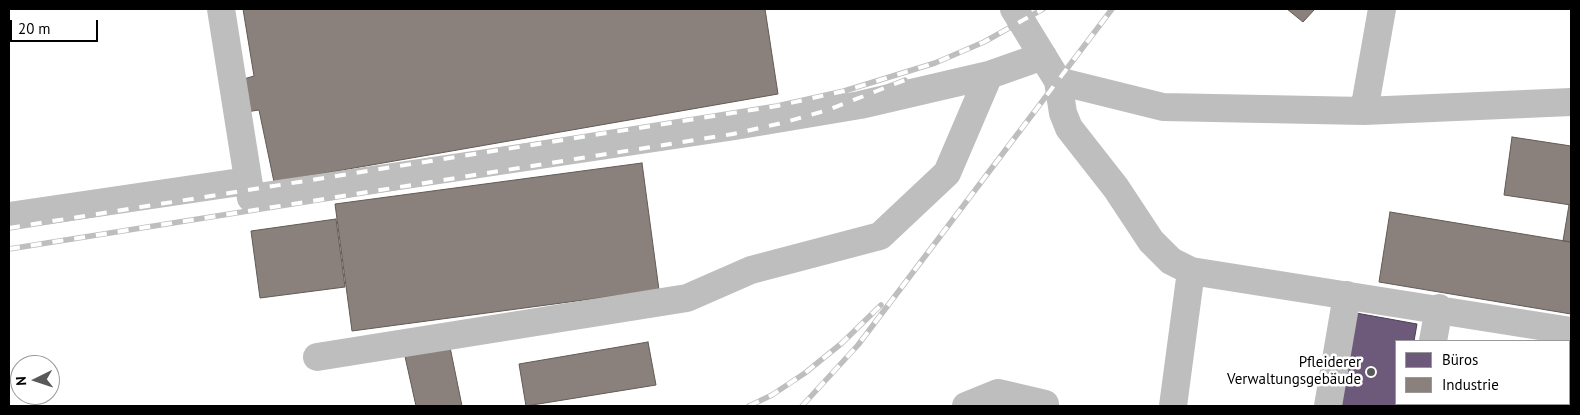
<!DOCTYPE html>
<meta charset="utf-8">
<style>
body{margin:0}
#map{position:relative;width:1580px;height:415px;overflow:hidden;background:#fff;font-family:"PT Sans",sans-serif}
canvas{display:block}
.frame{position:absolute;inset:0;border:10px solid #000;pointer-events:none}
.legend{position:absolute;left:1395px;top:340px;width:175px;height:65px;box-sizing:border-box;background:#fff;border:1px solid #999;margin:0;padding:6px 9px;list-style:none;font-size:15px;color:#000}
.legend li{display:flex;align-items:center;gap:10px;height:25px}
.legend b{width:25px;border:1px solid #999}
.north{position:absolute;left:10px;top:355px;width:50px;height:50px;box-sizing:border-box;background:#fff;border:1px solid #999;border-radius:50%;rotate:266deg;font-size:14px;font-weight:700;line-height:20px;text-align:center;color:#000}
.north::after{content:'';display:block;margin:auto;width:18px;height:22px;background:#595959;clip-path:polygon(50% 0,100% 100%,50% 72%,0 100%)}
.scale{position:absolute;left:10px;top:20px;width:88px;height:22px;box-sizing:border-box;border:2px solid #000;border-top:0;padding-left:6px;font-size:15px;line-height:18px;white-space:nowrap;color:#000;-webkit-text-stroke:4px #fff;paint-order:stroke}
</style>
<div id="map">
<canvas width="1580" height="415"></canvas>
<div class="frame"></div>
<ul class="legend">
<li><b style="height:14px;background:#6d597a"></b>Büros</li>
<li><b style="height:14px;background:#8a817c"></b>Industrie</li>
</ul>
<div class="north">N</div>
<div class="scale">20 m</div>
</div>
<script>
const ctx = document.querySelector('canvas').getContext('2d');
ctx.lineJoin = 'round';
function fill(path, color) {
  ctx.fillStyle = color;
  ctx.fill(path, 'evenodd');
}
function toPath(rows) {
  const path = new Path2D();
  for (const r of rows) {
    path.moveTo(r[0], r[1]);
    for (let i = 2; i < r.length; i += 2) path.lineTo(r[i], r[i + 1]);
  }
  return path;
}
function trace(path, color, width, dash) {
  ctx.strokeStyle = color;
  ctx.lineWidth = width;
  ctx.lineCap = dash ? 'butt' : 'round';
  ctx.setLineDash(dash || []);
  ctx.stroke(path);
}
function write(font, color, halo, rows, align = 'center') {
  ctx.font = font + ' "PT Sans",sans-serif';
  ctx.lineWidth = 5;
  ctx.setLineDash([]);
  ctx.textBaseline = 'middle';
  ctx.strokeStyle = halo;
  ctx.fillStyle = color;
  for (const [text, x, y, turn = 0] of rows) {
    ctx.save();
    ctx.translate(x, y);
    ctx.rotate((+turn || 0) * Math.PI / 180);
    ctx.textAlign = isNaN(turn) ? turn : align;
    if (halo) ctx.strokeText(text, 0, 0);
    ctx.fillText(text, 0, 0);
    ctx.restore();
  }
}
const offices = toPath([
 [1356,313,1417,324,1414,341,1396,341,1396,404,1403,404,1403,406,1340,406,1356,313]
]);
const industry = toPath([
 [243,9,765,9,778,94,274,182,259,110,246,112,240,80,254,76,243,9],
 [1287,9,1315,9,1303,22,1287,9],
 [1512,137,1571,146,1571,205,1504,195,1512,137],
 [642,163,659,290,352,331,335,204,642,163],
 [1569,205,1571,205,1571,242,1563,241,1569,205],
 [1390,212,1571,242,1571,314,1379,282,1390,212],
 [336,219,345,287,260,298,251,231,336,219],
 [449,342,462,406,416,406,404,352,449,342],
 [648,342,656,385,526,406,519,364,648,342]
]);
const minor = toPath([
 [221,9,251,198,735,126,860,105,989,75,1043,56],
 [1014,9,1058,81,1163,107,1364,111,1571,102],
 [1058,81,1063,113,1069,128,1116,188,1151,241,1171,261,1191,271,1571,331],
 [1364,111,1382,9],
 [9,216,247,181],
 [1433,341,1439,308],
 [317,357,687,298,751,270,880,236,947,173,989,75],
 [966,406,998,393,1045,404],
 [1173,406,1191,271],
 [1328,406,1347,295],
 [1423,406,1423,404]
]);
const rail = toPath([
 [9,228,777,106,844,91,935,63,984,42,1043,9],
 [9,249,733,134,782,123,828,110,905,80],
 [749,406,772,395,805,373,842,343,881,305],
 [802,406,858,345,1112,9]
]);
const markers = [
 [1371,372,5,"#595959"]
];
const poiNames = [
 ["Pfleiderer",1361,363],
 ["Verwaltungsgebäude",1361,380]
];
fill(offices, '#6d597a');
trace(offices, '#4c3e55', 1);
fill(industry, '#8a817c');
trace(industry, '#615a57', 1);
trace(minor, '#bebebe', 28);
trace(rail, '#bebebe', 5.5);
trace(rail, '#fff', 4, [11]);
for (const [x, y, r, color] of markers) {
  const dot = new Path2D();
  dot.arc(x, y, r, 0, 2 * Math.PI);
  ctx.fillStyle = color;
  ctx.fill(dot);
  trace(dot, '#fff', 2);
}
write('15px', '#000', '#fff', poiNames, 'right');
</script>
